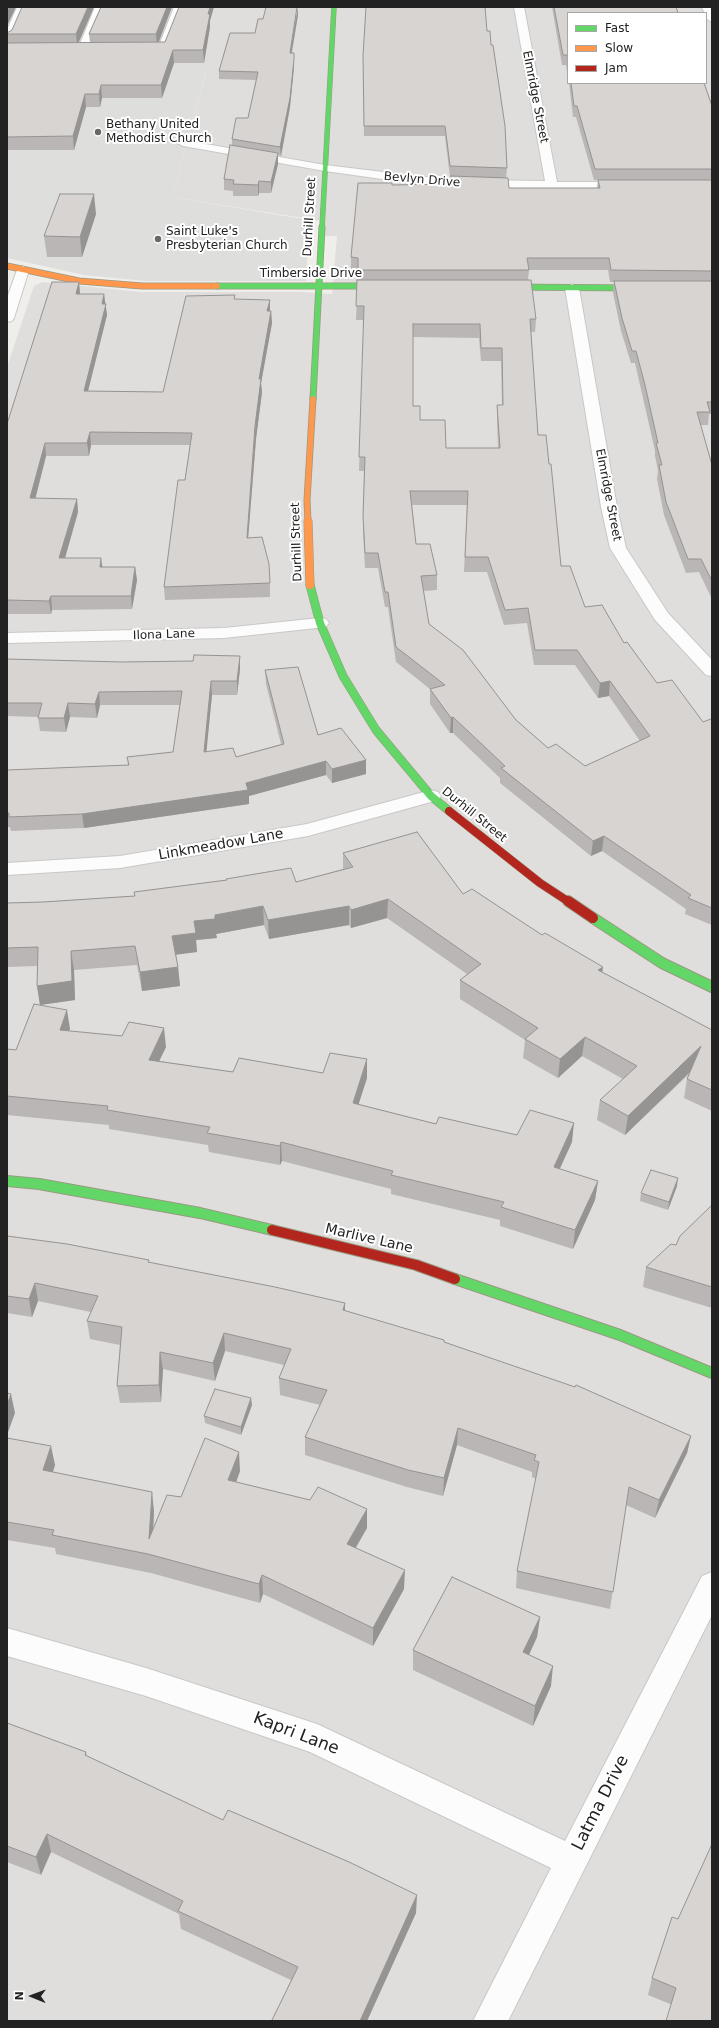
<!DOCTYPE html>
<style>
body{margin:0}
#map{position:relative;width:719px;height:2028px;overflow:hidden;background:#f0eeeb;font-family:"DejaVu Sans",sans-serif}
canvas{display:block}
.frame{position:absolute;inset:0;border:8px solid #222;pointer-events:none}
.legend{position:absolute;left:567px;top:12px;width:140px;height:72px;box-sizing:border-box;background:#fff;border:1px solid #a7a7a7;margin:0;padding:5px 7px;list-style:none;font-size:12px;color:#222}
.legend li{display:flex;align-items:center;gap:8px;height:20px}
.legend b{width:20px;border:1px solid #a7a7a7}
.north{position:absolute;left:12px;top:1976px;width:40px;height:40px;-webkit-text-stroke:3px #fff;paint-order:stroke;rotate:271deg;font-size:11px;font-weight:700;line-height:16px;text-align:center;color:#222}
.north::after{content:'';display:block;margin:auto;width:14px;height:18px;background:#222;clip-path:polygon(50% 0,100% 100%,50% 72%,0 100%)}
</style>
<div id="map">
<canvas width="719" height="2028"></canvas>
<div class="frame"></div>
<ul class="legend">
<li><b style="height:5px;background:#63d668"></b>Fast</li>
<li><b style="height:5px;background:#ff974d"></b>Slow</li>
<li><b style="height:5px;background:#b3261e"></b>Jam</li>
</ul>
<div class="north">N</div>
</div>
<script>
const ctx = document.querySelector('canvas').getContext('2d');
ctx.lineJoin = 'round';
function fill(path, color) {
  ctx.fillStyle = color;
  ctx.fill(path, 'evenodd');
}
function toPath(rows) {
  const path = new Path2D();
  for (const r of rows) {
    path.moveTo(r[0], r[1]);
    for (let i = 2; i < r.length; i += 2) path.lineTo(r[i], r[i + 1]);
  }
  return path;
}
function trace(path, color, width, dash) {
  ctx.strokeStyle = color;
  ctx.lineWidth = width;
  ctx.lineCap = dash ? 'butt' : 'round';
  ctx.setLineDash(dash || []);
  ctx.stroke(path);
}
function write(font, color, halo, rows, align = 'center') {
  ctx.font = font + ' "DejaVu Sans",sans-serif';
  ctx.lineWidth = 4;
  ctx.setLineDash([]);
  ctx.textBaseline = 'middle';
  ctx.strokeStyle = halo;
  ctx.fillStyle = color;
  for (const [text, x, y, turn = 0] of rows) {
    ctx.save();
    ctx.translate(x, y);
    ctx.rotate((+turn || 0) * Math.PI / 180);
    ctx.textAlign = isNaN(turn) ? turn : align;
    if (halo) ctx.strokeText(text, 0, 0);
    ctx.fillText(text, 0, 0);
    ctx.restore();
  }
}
const residential = toPath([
 [7,7,712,7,712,2021,7,2021,7,367,34,286,42,282,141,292,301,292,332,294,337,236,321,236,322,221,172,197,207,68,7,67],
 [568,13,706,13,706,83,568,83]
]);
const religious = toPath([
 [7,67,207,67,172,197,309,220,306,281,146,281,84,275,7,258]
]);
const street = toPath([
 [17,7,27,7,12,42,7,45,7,30,17,7],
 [95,7,105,7,87,51,86,53,78,53,77,51,95,7],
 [174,7,184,7,167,51,162,54,154,53,153,51,158,48,174,7],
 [514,7,524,7,557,182,628,182,632,183,634,186,632,189,552,190,425,185,325,171,183,146,177,143,183,140,325,165,425,177,471,180,545,181,514,7],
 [702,7,712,7,712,22,707,19,702,7],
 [23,266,29,270,14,318,12,321,7,322,7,298,17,270,23,266],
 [572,284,579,288,617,507,626,548,668,613,712,660,712,676,706,675,655,620,610,548,601,507,565,288,572,284],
 [320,618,326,619,329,623,326,627,224,638,7,643,7,633,224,628,320,618],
 [431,790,438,792,441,796,438,800,308,836,120,868,7,875,7,863,120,856,307,824,431,790],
 [712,1572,712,1615,508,2021,473,2021,551,1868,310,1752,146,1696,7,1656,7,1628,146,1668,317,1724,565,1841,702,1576,712,1572]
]);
const fastFar3 = toPath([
 [322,228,334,7]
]);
const fastFar2 = toPath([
 [217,286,386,286],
 [502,287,642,288],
 [313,399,322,227]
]);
const fastFar1 = toPath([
 [310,585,320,623,343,676,376,730,431,796,449,811]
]);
const fast = toPath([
 [593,918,662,963,712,987],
 [7,1181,39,1184,200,1213,272,1230],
 [455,1279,620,1335,712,1373]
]);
const slowFar1 = toPath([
 [7,266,79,281,142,286,217,286],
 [308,522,307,500,313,399]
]);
const slow = toPath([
 [308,521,310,585]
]);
const jamFar1 = toPath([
 [449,811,540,883,569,902]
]);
const jam = toPath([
 [568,901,593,918],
 [272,1230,416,1265,455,1279]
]);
const wall = toPath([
 [94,7,79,42,90,42,89,34,101,7,172,7,159,42,165,42,210,21,210,27,204,63,174,63,162,98,102,98,100,107,86,107,74,150,7,150,7,33],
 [552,7,676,7,568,13,568,78,566,65,562,65],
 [298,15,292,53,294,67,290,107,281,156,278,155,278,164,271,193,259,193,258,196,233,196,233,191,224,190,224,179,232,145,232,139,248,118,256,80,219,79,219,71,255,33,263,19],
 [487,31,507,168,506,178,509,188,597,188,598,180,594,180,576,117,573,117,569,83,704,83,712,106,712,414,709,414,708,425,700,425,712,465,712,599,699,572,686,573,664,515,657,479,658,470,655,456,655,451,643,398,635,363,631,363,621,331,613,293,614,282,610,282,608,270,529,270,528,280,536,319,535,332,531,332,538,435,549,464,561,566,585,607,624,643,657,683,703,722,712,719,712,925,685,914,686,909,602,851,591,856,500,783,500,778,453,733,450,733,430,704,430,689,396,662,388,607,385,607,378,568,365,568,363,531,364,471,359,471,364,320,356,320,358,269,351,269,351,257,392,185,451,184,451,177,450,177,445,136,364,136,363,66],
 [413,337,479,338,481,361,501,361,502,405,497,405,497,419,498,448,446,448,420,420,413,406],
 [412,505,467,505,464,572,487,572,504,625,527,623,534,665,575,665,598,698,609,696,640,741,585,766,548,748,516,720,429,624,423,591,437,590,437,575,416,544],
 [96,214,82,257,47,257,44,236],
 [79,282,80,294,104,294,107,315,88,391,163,392,235,299,271,311,272,323,261,383,262,392,256,439,248,538,270,583,270,597,165,600,164,587,185,480,190,445,91,445,89,456,46,456,35,499,77,499,78,512,65,558,102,567,135,567,137,580,132,609,52,610,51,614,7,614,7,424],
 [240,656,240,669,237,695,212,695,206,752,236,757,281,744,266,684,265,670,318,735,366,760,366,774,332,783,326,775,249,796,249,804,84,828,11,831,10,827,7,827,7,770,128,765,127,757,173,752,180,705,100,705,97,718,70,717,66,732,40,731,38,717,7,716,7,659,121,662,193,661],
 [343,853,463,894,542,935,602,972,712,1030,712,1111,684,1098,687,1079,689,1074,625,1135,597,1120,600,1100,623,1079,582,1056,558,1078,523,1058,525,1040,460,999,460,980,467,974,387,918,351,928,349,925,269,939,264,925,216,934,217,938,196,940,197,952,176,954,178,967,180,986,142,991,137,965,74,970,75,1000,40,1005,37,986,37,966,7,967,7,903,43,902,135,896,226,880,226,879,296,882,343,869],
 [70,1029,69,1031,166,1047,159,1061,233,1072,323,1073,367,1078,358,1104,436,1124,572,1142,559,1169,598,1181,595,1200,573,1249,500,1226,500,1220,391,1194,391,1189,282,1161,280,1165,209,1152,208,1145,109,1129,109,1125,7,1115,7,1049,16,1050],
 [677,1186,668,1210,640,1201,641,1193],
 [712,1205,712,1308,643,1287,646,1267,676,1245],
 [7,1236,149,1260,149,1263,345,1311,444,1342,691,1436,687,1453,655,1518,626,1505,610,1609,516,1588,517,1571,536,1479,532,1477,532,1472,457,1445,443,1496,407,1487,305,1455,305,1437,320,1405,280,1395,279,1378,284,1365,225,1351,215,1381,163,1369,161,1402,120,1403,117,1386,120,1345,90,1339,87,1321,91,1312,38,1301,32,1317,7,1313],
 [252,1405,241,1435,205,1423,204,1416],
 [7,1438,55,1465,53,1472,154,1511,153,1528,181,1497,240,1471,236,1482,367,1528,356,1548,404,1589,373,1646,263,1594,260,1603,151,1573,56,1554,55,1548,7,1540],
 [540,1617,537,1637,529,1655,551,1686,533,1726,413,1670,413,1650],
 [7,1723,86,1752,87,1756,416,1913,367,2021,272,2021,291,1980,181,1929,179,1914,51,1852,41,1875,7,1862],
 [678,1919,712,2021,648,1995,652,1978]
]);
const shadedWall = toPath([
 [9,7,16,7,7,26,7,11],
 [88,7,94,7,77,46,76,34],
 [167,7,172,7,157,46,156,34],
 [210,7,214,7,210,21,210,27,204,63,203,50,208,14],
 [298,7,298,15,290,61,290,53],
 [173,50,174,63,162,98,161,85],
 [294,59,294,67,290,107,281,156,280,147],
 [101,85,102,98,100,107,99,94],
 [85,94,86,107,74,150,73,136],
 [278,153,278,164,271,193,271,182],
 [259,181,259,193,258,196,258,185],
 [94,194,96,214,82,257,80,237],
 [79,282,80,294,77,306,76,294],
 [104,294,107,315,85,403,84,391],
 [270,300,270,311,267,311],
 [271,311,272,323,261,383,262,392,256,439,247,552,247,538,259,379],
 [90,432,91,445,89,456,87,443],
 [45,443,46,456,32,512,30,498],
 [77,499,78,512,61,572,59,558],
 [101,558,103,571,100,567],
 [135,567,137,580,132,609,131,596],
 [51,596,52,610,51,614,49,601],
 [240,656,240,669,237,695,237,681],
 [211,681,212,695,205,766,204,752],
 [610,681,609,696,598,698,600,683],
 [99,692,100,705,97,718,95,704],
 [68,703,70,717,66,732,64,718],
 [453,717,453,733,450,733,451,718],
 [366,760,366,774,332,783,332,769],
 [326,761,326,775,249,796,249,804,84,828,82,814,246,783],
 [604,836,602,851,591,856,593,841],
 [388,899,387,918,351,928,351,910],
 [263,906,264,925,216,934,217,938,196,940,197,952,174,955,172,936,194,921,215,915],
 [349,906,349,925,269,939,268,920],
 [71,951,74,970,75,1000,40,1005,37,986],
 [178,967,180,986,142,991,140,972],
 [603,967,601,986,598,970],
 [67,1010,70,1029,62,1048,60,1030],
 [164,1028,166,1047,151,1078,149,1060],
 [585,1037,582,1056,558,1078,560,1059],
 [701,1046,697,1065,625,1135,628,1116],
 [367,1059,367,1078,353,1122,353,1103],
 [574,1123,572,1142,552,1186,554,1167],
 [281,1142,282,1161,280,1165,280,1146],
 [678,1178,677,1186,668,1210,669,1202],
 [598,1181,595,1200,573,1249,575,1230],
 [35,1283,38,1301,32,1317,29,1299],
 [345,1303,345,1321,343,1310],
 [224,1333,225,1351,215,1381,213,1363],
 [160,1352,163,1369,161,1402,159,1385],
 [11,1394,15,1413,7,1435,7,1405],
 [251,1398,252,1405,241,1435,241,1427],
 [458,1428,457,1445,443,1496,444,1478],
 [691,1436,687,1453,655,1518,659,1500],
 [51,1446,55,1465,47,1489,43,1470],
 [239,1452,240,1471,230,1499,228,1480],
 [152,1492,154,1511,152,1555,149,1539],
 [367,1509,367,1528,347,1562,347,1544],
 [405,1570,404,1589,373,1646,373,1628],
 [262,1575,263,1594,260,1603,259,1584],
 [540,1617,537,1637,521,1672,523,1652],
 [553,1666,551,1686,533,1726,535,1706],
 [47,1834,51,1852,41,1875,36,1857],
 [417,1895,416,1913,367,2021,360,2021]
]);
const building = toPath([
 [22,7,88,7,76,34,7,34,7,33,12,30,22,7],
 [101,7,167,7,156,34,89,34,101,7],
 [179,7,210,7,208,14,210,14,203,50,173,50,161,85,101,85,99,94,85,94,73,136,7,137,7,43,165,42,179,7],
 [266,7,297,7,290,53,294,53,294,59,290,98,280,147,232,139,236,118,248,118,258,72,219,71,230,33,255,33,258,19,263,19,266,7],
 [366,7,485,7,487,31,490,31,491,45,493,45,505,126,507,168,450,166,445,126,364,126,363,56,366,7],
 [554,7,676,7,678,13,568,13,568,62,567,55,563,55,554,7],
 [571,83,704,83,712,106,712,169,595,169,577,106,574,106,571,83],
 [230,145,278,153,271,182,259,181,258,185,233,184,234,180,224,179,230,145],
 [451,176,508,178,509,188,600,188,598,180,712,180,712,271,611,270,609,258,527,258,529,270,358,270,358,258,351,257,358,183,392,183,392,185,452,184,451,176],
 [60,194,94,194,80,237,44,236,60,194],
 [357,280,531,280,536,319,530,319,538,435,546,435,549,464,551,464,561,566,570,566,585,607,602,605,624,643,627,642,657,683,672,680,703,722,711,719,712,719,712,908,688,898,691,895,604,836,593,841,501,768,505,766,453,717,451,718,430,689,445,685,396,647,388,592,385,592,378,553,365,553,363,516,365,457,359,457,364,306,356,306,357,280],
 [413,324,480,324,481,348,502,348,503,405,497,405,500,448,446,448,445,420,420,420,420,406,413,406,413,324],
 [410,491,468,491,465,557,488,557,505,610,528,608,535,650,577,650,600,683,610,681,650,736,585,766,556,744,548,748,516,720,463,650,429,624,421,576,437,575,430,544,416,544,410,491],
 [614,281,712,281,712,402,707,402,710,412,697,412,712,465,712,581,701,559,688,559,666,502,659,465,662,465,656,443,658,443,645,385,636,351,632,351,622,318,614,281],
 [52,282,79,282,76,294,104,294,102,304,106,304,84,391,163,392,186,296,235,295,234,299,270,300,267,311,271,311,259,379,261,379,255,426,247,538,262,537,269,564,270,583,164,587,178,480,185,480,192,433,90,432,87,443,45,443,30,498,77,499,59,558,101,558,100,567,135,567,131,596,51,596,49,601,7,600,7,424,52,282],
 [194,655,240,656,237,681,211,681,204,752,233,748,236,757,284,744,265,670,298,667,318,735,341,728,366,760,332,769,326,761,246,783,248,790,82,814,9,817,9,813,7,813,7,770,129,765,127,757,173,752,182,691,99,692,95,704,68,703,64,718,38,718,42,703,7,703,7,659,121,662,193,661,194,655],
 [417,832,463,894,472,889,542,935,545,933,603,967,598,970,712,1030,712,1090,687,1079,701,1046,628,1116,600,1100,637,1066,585,1037,560,1059,525,1039,538,1028,460,980,481,964,388,899,351,910,349,906,268,920,263,906,215,915,215,919,194,921,196,933,172,936,178,967,140,972,135,946,71,951,72,981,37,986,38,947,7,948,7,903,43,902,135,896,134,892,227,880,226,879,291,868,296,882,353,867,343,853,417,832],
 [34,1004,67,1010,60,1030,122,1036,129,1022,164,1028,149,1060,233,1072,239,1058,323,1073,330,1053,367,1059,353,1103,436,1124,439,1117,517,1135,530,1110,574,1123,554,1167,598,1181,575,1230,501,1207,504,1202,391,1175,393,1171,281,1142,280,1146,207,1133,210,1127,107,1110,108,1106,7,1096,7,1049,16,1050,34,1004],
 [651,1170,678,1178,669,1202,641,1193,651,1170],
 [712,1205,712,1287,646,1267,671,1244,676,1245,680,1236,712,1205],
 [7,1236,67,1244,149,1260,148,1262,275,1287,345,1303,343,1310,444,1340,444,1342,575,1387,576,1385,691,1436,659,1500,629,1487,613,1592,517,1571,539,1462,534,1460,536,1455,458,1428,444,1478,408,1470,305,1437,327,1390,279,1378,291,1349,224,1333,213,1363,160,1352,159,1385,117,1386,122,1327,87,1321,98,1296,35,1283,29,1299,7,1296,7,1236],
 [215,1389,251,1398,241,1427,204,1416,215,1389],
 [7,1393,11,1394,7,1405,7,1393],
 [7,1438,51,1446,43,1470,152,1492,149,1539,167,1495,181,1497,205,1438,239,1452,228,1480,310,1500,318,1487,367,1509,347,1544,405,1570,373,1628,262,1575,259,1584,148,1554,52,1535,54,1530,7,1522,7,1438],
 [452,1577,540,1617,523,1652,553,1666,535,1706,413,1650,452,1577],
 [7,1723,86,1752,85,1755,223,1820,228,1810,349,1862,417,1895,360,2021,273,2021,272,2020,298,1967,178,1911,183,1901,47,1834,36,1857,7,1846,7,1723],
 [712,1844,712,2021,666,2021,676,1988,652,1978,672,1917,678,1919,712,1844]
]);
const markers = [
 [98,132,4,"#6a6968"],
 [158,239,4,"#6a6968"]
];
const farStreetnames = [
 ["Elmridge Street",535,97,79],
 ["Bevlyn Drive",422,180,5],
 ["Durhill Street",310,217,-87],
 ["Timberside Drive",311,274],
 ["Elmridge Street",608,495,79],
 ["Durhill Street",297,542,-92],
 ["Ilona Lane",164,635,-2],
 ["Durhill Street",474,815,39]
];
const farPoinames = [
 ["Bethany United",106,125],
 ["Methodist Church",106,139],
 ["Saint Luke's",166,232],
 ["Presbyterian Church",166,246]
];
const streetNames = [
 ["Linkmeadow Lane",221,845,-10],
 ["Marlive Lane",369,1239,13]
];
const nearStreetnames = [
 ["Kapri Lane",296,1734,21],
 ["Latma Drive",601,1803,-63]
];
fill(residential, '#dfdedc');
fill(religious, '#dededc');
trace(street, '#c9c8c7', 2);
trace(fastFar3, '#999a82', 5.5);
trace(fastFar2, '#999a82', 7);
trace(fastFar1, '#999a82', 9);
trace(fast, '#999a82', 12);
trace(slowFar1, '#999a82', 7);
trace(slow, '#999a82', 9);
trace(jamFar1, '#999a82', 9);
trace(jam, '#999a82', 12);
fill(street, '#fdfcfc');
trace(fastFar3, '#63d668', 4.5);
trace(fastFar2, '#63d668', 5.5);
trace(fastFar1, '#63d668', 8);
trace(fast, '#63d668', 10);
trace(slowFar1, '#ff974d', 5.5);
trace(slow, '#ff974d', 8);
trace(jamFar1, '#b3261e', 8);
trace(jam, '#b3261e', 10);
fill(wall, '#b9b6b5');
fill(shadedWall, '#969493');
fill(building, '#d7d4d2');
trace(building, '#969493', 1);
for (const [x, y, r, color] of markers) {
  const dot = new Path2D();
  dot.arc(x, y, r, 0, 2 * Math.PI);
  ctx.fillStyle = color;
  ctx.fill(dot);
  trace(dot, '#fff', 1.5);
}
write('12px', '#222', '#fff', farStreetnames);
write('12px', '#222', '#fff', farPoinames, 'left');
write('14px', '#222', '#fff', streetNames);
write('17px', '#222', '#fff', nearStreetnames);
</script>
